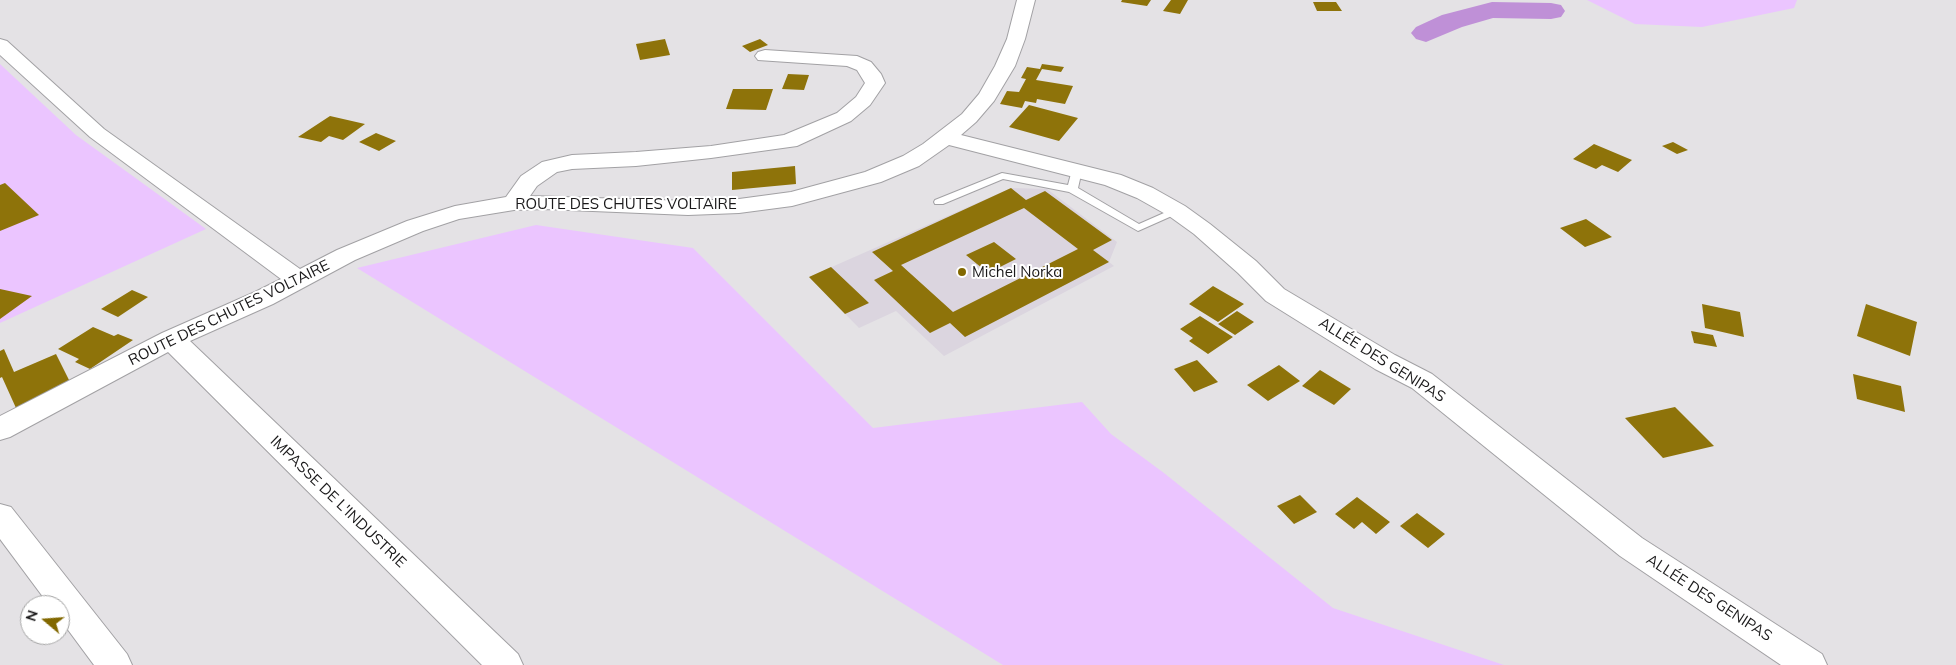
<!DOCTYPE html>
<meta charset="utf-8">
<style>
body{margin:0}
#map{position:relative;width:1956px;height:665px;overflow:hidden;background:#e4e2e5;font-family:Mulish,sans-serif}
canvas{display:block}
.north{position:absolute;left:20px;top:595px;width:50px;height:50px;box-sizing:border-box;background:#fff;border:1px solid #a3a3a3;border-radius:50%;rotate:288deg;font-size:14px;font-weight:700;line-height:20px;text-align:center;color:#1a191a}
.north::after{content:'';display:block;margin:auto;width:18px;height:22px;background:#826800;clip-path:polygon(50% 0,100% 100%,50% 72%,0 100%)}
</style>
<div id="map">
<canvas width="1956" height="665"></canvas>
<div class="north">N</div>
</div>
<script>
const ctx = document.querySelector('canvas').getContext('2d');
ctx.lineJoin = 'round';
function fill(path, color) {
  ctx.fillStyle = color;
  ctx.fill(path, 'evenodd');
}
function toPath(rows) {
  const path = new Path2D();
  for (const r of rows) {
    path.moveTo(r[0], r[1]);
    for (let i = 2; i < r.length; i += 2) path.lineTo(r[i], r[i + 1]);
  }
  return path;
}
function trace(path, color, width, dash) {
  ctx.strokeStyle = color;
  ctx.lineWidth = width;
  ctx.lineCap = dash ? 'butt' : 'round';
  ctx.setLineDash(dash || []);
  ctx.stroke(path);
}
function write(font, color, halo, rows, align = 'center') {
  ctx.font = font + ' Mulish,sans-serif';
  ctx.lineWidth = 4;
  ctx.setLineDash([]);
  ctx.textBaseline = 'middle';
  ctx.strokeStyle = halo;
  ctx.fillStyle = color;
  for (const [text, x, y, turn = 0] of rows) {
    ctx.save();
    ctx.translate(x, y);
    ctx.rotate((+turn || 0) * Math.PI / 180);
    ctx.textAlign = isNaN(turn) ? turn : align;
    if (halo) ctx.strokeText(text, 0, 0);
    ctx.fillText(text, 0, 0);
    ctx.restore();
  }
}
const built = toPath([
 [1011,188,1047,189,1117,242,1109,262,1114,266,944,356,896,311,859,328,809,277]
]);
const green = toPath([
 [1587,0,1797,0,1794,8,1702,27,1635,24],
 [0,64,76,135,206,229,0,323],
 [536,225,693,248,873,428,1082,402,1111,434,1164,473,1333,608,1504,665,1003,665,357,268]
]);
const river = toPath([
 [1492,2,1551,3,1561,5,1565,11,1561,17,1551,19,1493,18,1462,27,1426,42,1416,39,1411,33,1416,27,1442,15,1492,2]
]);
const building = toPath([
 [1122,0,1151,0,1147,6,1121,2],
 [1171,0,1188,0,1180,14,1163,11],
 [1313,2,1336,2,1342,11,1317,11],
 [665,39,670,55,640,60,636,44],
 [760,39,768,45,750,52,742,46],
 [1042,64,1064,67,1061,72,1042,69,1036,80,1073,86,1065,104,1037,99,1036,103,1025,101,1022,108,1000,104,1007,91,1019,92,1026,79,1021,78,1027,67,1040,69],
 [788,74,809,75,804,90,782,89],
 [733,89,773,89,766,110,726,109],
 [1029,105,1078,118,1059,141,1009,127],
 [330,116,365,124,343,140,329,136,321,142,298,137],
 [376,133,396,141,379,151,359,142],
 [1673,142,1688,150,1677,154,1662,146],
 [1594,144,1632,160,1618,172,1602,165,1596,169,1573,159],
 [795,166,796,184,732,190,732,172],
 [5,183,39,215,0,231,0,185],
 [1011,188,1026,200,1045,191,1112,240,1093,250,1109,262,965,337,950,323,930,333,874,280,893,271,872,252],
 [1024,208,1078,249,953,312,901,265],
 [1586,219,1612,237,1585,247,1560,228],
 [994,242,1016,259,988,273,966,255],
 [831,267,869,303,845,314,809,277],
 [1213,286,1244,304,1218,322,1189,304],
 [0,289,32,296,0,319],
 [132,290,148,297,118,317,101,309],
 [1702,304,1740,312,1744,337,1705,328],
 [1866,304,1917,322,1910,356,1857,336],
 [1237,311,1254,322,1235,335,1218,324],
 [1200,316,1233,337,1208,354,1189,341,1193,338,1180,329],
 [93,327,114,336,118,334,133,340,90,369,75,362,79,359,58,349],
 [1691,331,1713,335,1717,347,1694,343],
 [4,349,14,372,56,354,71,384,16,408,2,377,0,378,0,351],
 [1197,360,1218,382,1194,392,1174,369],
 [1279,365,1300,381,1268,401,1247,385],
 [1320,370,1351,389,1334,405,1302,386],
 [1853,374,1901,386,1905,412,1857,399],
 [1675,407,1714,446,1663,458,1625,418],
 [1300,495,1317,512,1294,524,1277,506],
 [1357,497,1390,522,1376,534,1362,522,1354,529,1335,514],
 [1417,513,1445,534,1428,548,1400,526]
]);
const lane = toPath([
 [1077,167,1082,170,1078,188,1139,224,1173,209,1181,209,1183,211,1138,231,1069,192,1003,179,943,204,935,204,934,202,935,200,1002,173,1068,185,1072,170,1077,167]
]);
const street = toPath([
 [1017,0,1035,0,1025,39,1015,66,994,101,976,122,961,135,1121,175,1153,188,1185,206,1210,224,1256,261,1284,289,1395,355,1432,374,1642,538,1822,654,1827,665,1781,665,1620,556,1412,388,1375,369,1266,301,1238,273,1194,234,1169,216,1137,198,1105,185,949,145,919,166,881,182,792,206,739,213,688,215,545,209,514,210,459,219,423,231,355,260,273,304,190,341,518,654,523,665,482,665,168,352,10,437,0,440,0,416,162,333,255,292,281,279,90,137,0,55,0,39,7,41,104,129,300,269,337,250,407,221,455,206,506,197,521,176,542,162,572,155,636,152,711,146,784,135,837,113,856,97,865,83,857,70,847,66,758,60,755,56,758,52,765,50,857,56,871,62,881,74,885,83,870,105,851,121,797,146,711,158,636,166,572,169,557,172,537,186,530,196,688,201,739,199,791,192,865,172,903,156,923,144,962,114,979,94,995,66,1007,39,1017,0],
 [0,504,11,507,127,654,132,665,94,665,60,619,60,605,49,605,0,539,0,504]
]);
const markers = [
 [962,272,5,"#826800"]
];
const streetNames = [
 ["ROUTE DES CHUTES VOLTAIRE",626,204],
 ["ROUTE DES CHUTES VOLTAIRE",229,313,-26],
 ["ALLÉE DES GENIPAS",1382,360,32],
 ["IMPASSE DE L'INDUSTRIE",338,502,44],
 ["ALLÉE DES GENIPAS",1709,598,33]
];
const poiNames = [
 ["Michel Norka",972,272]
];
fill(built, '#dbd5df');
fill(green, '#ebc5ff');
fill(river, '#bf90d7');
fill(building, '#8e730a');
trace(lane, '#a2a1a4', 2);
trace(street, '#a2a1a4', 2);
fill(lane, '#fff');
fill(street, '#fff');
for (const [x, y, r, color] of markers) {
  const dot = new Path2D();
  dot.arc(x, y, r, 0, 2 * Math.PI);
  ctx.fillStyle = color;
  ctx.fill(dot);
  trace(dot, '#fff', 2);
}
write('15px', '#1a191a', '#fff', streetNames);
write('15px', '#1a191a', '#fff', poiNames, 'left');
</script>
